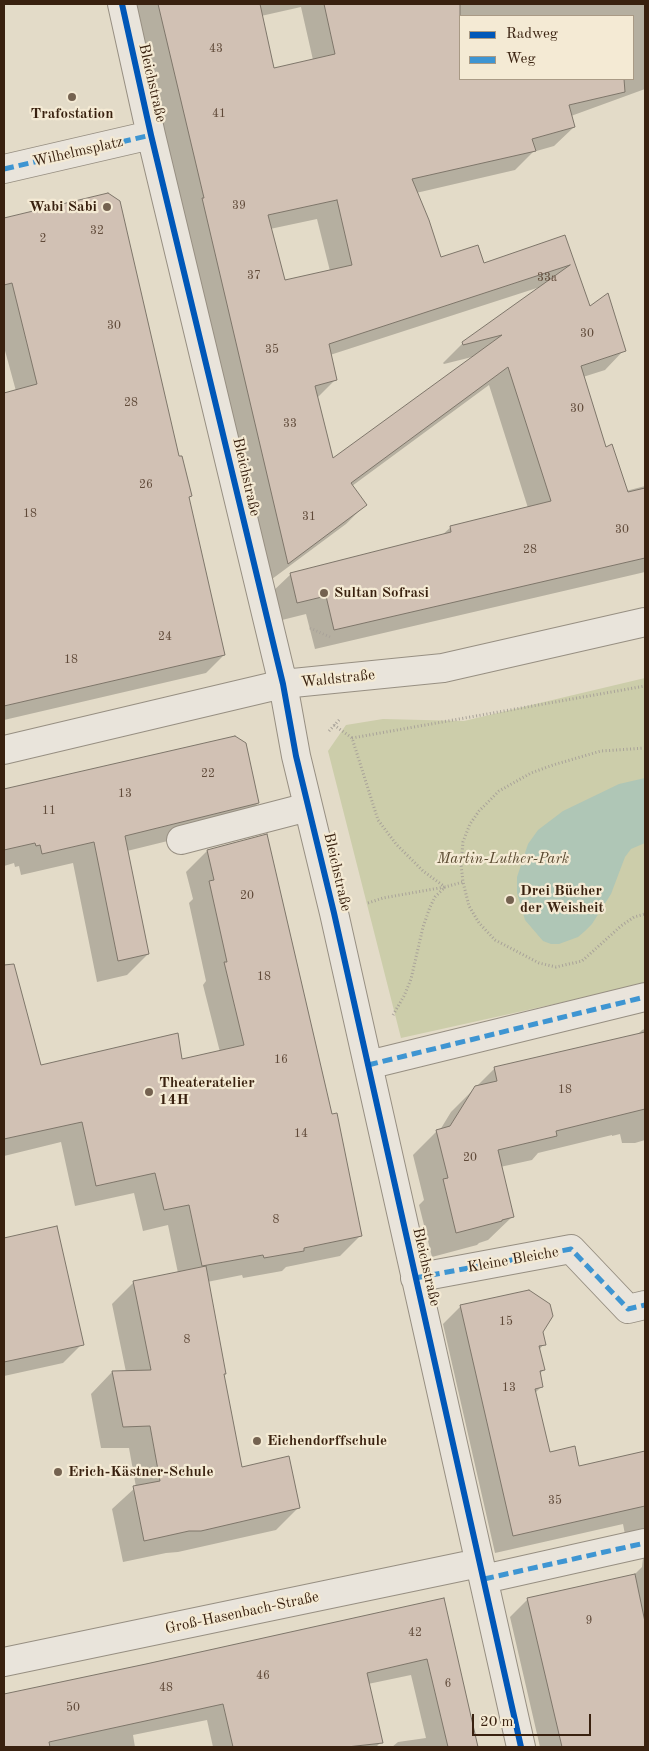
<!DOCTYPE html>
<meta charset="utf-8">
<style>
body{margin:0}
#map{position:relative;width:649px;height:1751px;overflow:hidden;background:#e3dbc8;font-family:"Old Standard TT",serif}
canvas{display:block}
.frame{position:absolute;inset:0;border:5px solid #39210f;pointer-events:none}
.legend{position:absolute;left:459px;top:15px;width:175px;height:65px;box-sizing:border-box;background:#f4ead4;border:1px solid #a99a85;margin:0;padding:6px 9px;list-style:none;font-size:15px;color:#39210f}
.legend li{display:flex;align-items:center;gap:10px;height:25px}
.legend b{width:25px;border:1px solid #a99a85}
.scale{position:absolute;left:472px;top:1714px;width:119px;height:22px;box-sizing:border-box;border:2px solid #39210f;border-top:0;padding-left:6px;font-size:15px;line-height:18px;white-space:nowrap;color:#39210f;-webkit-text-stroke:4px #f4ead4;paint-order:stroke}
</style>
<div id="map">
<canvas width="649" height="1751"></canvas>
<div class="frame"></div>
<ul class="legend">
<li><b style="height:6px;background:#0057b8"></b>Radweg</li>
<li><b style="height:6px;background:#3e95d2"></b>Weg</li>
</ul>
<div class="scale">20 m</div>
</div>
<script>
const ctx = document.querySelector('canvas').getContext('2d');
ctx.lineJoin = 'round';
function fill(path, color) {
  ctx.fillStyle = color;
  ctx.fill(path, 'evenodd');
}
function toPath(rows) {
  const path = new Path2D();
  for (const r of rows) {
    path.moveTo(r[0], r[1]);
    for (let i = 2; i < r.length; i += 2) path.lineTo(r[i], r[i + 1]);
  }
  return path;
}
function trace(path, color, width, dash) {
  ctx.strokeStyle = color;
  ctx.lineWidth = width;
  ctx.lineCap = dash ? 'butt' : 'round';
  ctx.setLineDash(dash || []);
  ctx.stroke(path);
}
function write(font, color, halo, rows, align = 'center') {
  ctx.font = font + ' "Old Standard TT",serif';
  ctx.lineWidth = 4.5;
  ctx.setLineDash([]);
  ctx.textBaseline = 'middle';
  ctx.strokeStyle = halo;
  ctx.fillStyle = color;
  for (const [text, x, y, turn = 0] of rows) {
    ctx.save();
    ctx.translate(x, y);
    ctx.rotate((+turn || 0) * Math.PI / 180);
    ctx.textAlign = isNaN(turn) ? turn : align;
    if (halo) ctx.strokeText(text, 0, 0);
    ctx.fillText(text, 0, 0);
    ctx.restore();
  }
}
const green = toPath([
 [645,678,645,984,401,1038,328,751,346,725,383,719,464,721]
]);
const water = toPath([
 [645,778,645,843,631,849,625,857,611,894,592,924,585,931,578,937,559,944,551,944,543,941,525,920,517,893,517,877,528,844,538,830,563,811,619,784]
]);
const shadow = toPath([
 [134,4,645,4,645,89,571,116,574,127,554,146,533,152,515,170,416,193,440,259,484,265,564,237,589,308,624,350,605,370,583,377,606,448,626,491,645,486,645,572,315,649,306,614,278,621,271,593,291,574,441,536,451,527,528,508,489,385,352,486,365,505,346,524,268,582],
 [301,7,313,60,273,69,261,16],
 [460,16,633,16,633,79,460,79],
 [317,219,330,271,284,281,270,229],
 [540,287,463,343,443,363,444,364,476,356,332,460,317,398,336,379,330,355],
 [108,194,178,458,190,496,188,498,224,655,206,673,4,720,4,395,16,391,4,347,4,219],
 [235,737,258,803,237,824,127,851,148,954,127,975,97,982,73,863,21,875,19,866,15,867,14,863,4,866,4,790],
 [207,851,331,1115,361,1235,340,1256,286,1267,282,1271,243,1278,242,1275,207,1282,225,1374,223,1375,241,1468,298,1508,276,1530,178,1552,166,1553,123,1562,112,1509,136,1487,129,1448,101,1448,91,1394,112,1372,126,1372,112,1304,134,1282,178,1273,168,1225,143,1231,134,1193,75,1206,61,1142,4,1156,4,1018,26,1012,40,1067,181,1061,220,1052,203,985,206,981,189,903,193,899,186,872],
 [645,1029,645,1140,635,1143,622,1143,620,1134,612,1136,612,1135,538,1153,532,1160,500,1167,513,1216,488,1240,479,1243,477,1245,432,1257,419,1205,424,1200,413,1155,437,1131,440,1130,451,1112,495,1068,637,1035,642,1030],
 [56,1228,82,1344,63,1363,4,1376,4,1239],
 [528,1291,544,1344,539,1350,544,1370,539,1374,542,1386,535,1393,549,1454,578,1467,645,1451,645,1747,540,1747,510,1617,528,1599,634,1575,642,1567,643,1558,639,1550,627,1545,623,1524,495,1553,443,1324,460,1307],
 [443,1599,478,1747,392,1747,398,1742,426,1738,411,1675,368,1684,381,1742,376,1747,213,1747,207,1720,133,1735,135,1747,4,1747,4,1695]
]);
const building = toPath([
 [158,4,260,4,274,68,335,54,324,4,460,4,460,79,624,79,625,92,569,105,575,127,532,139,536,151,412,179,429,220,441,257,478,245,484,263,565,235,590,306,608,293,626,351,581,366,606,447,612,444,628,492,645,488,645,558,334,630,326,596,297,603,290,573,451,532,450,526,551,501,508,367,351,483,367,505,288,564,202,198,204,198,158,4],
 [337,200,352,265,285,280,268,215,337,200],
 [570,265,462,342,463,345,502,335,333,458,315,386,337,380,329,344,570,265],
 [108,193,120,201,179,456,182,456,192,496,189,497,225,655,4,706,4,393,37,384,12,283,4,285,4,218,108,193],
 [235,736,246,743,259,803,125,836,149,954,118,961,94,842,42,854,40,845,36,846,35,843,4,850,4,789,235,736],
 [267,834,332,1114,337,1113,362,1236,304,1248,304,1251,264,1258,263,1255,202,1266,189,1205,164,1210,155,1173,96,1186,82,1122,4,1139,4,965,14,964,41,1065,178,1033,182,1059,244,1045,224,962,227,962,209,881,214,880,207,850,267,834],
 [645,1032,645,1109,556,1131,557,1136,498,1150,514,1217,502,1220,502,1221,456,1233,443,1179,448,1178,436,1130,450,1126,475,1086,497,1081,494,1067,645,1032],
 [57,1226,84,1345,4,1362,4,1238,57,1226],
 [206,1266,226,1374,224,1374,242,1467,289,1456,300,1508,201,1531,189,1531,144,1541,133,1486,160,1481,150,1426,123,1427,112,1371,151,1370,133,1281,206,1266],
 [529,1290,550,1304,553,1316,543,1332,546,1345,539,1346,545,1370,540,1371,543,1387,535,1389,550,1452,575,1446,579,1466,645,1451,645,1506,513,1536,460,1305,529,1290],
 [635,1574,645,1622,645,1747,562,1747,527,1598,635,1574],
 [444,1598,478,1747,448,1747,427,1659,367,1673,383,1743,347,1747,233,1747,223,1704,49,1742,50,1747,4,1747,4,1694,146,1664,444,1598]
]);
const path = toPath([
 [310,628,330,637],
 [334,725,352,738,378,820,396,844,423,871,445,887,463,882],
 [329,731,340,719],
 [352,738,645,686],
 [645,748,601,751,553,765,531,773,499,791,479,811,470,824,463,842,461,864,463,882,469,906,479,923,495,940,539,963,556,967,582,961,621,926,634,917,645,914],
 [368,903,383,898,445,887],
 [393,1015,404,996,411,979,423,927,430,907,435,897,445,887]
]);
const minor = toPath([
 [122,4,151,135,283,684,296,756,334,913,521,1747],
 [4,169,151,135],
 [4,750,283,684,443,668,645,622],
 [181,840,308,807],
 [368,1065,645,997],
 [415,1278,571,1249,628,1309,645,1305],
 [484,1579,645,1543],
 [4,1662,479,1563]
]);
const quiet = toPath([
 [4,169,151,135],
 [368,1065,645,997],
 [415,1278,571,1249,628,1309,645,1305],
 [484,1579,645,1543]
]);
const cycleway = toPath([
 [122,4,151,135,283,684,296,756,334,913,521,1747]
]);
const markers = [
 [72,97,5,"#746250"],
 [107,207,5,"#746250"],
 [324,593,5,"#746250"],
 [510,900,5,"#746250"],
 [149,1092,5,"#746250"],
 [257,1441,5,"#746250"],
 [58,1472,5,"#746250"]
];
const numberNames = [
 ["43",216,49],
 ["41",219,114],
 ["39",239,206],
 ["32",97,231],
 ["2",43,239],
 ["37",254,276],
 ["33a",547,278],
 ["30",114,326],
 ["30",587,334],
 ["35",272,350],
 ["28",131,403],
 ["30",577,409],
 ["33",290,424],
 ["26",146,485],
 ["18",30,514],
 ["31",309,517],
 ["30",622,530],
 ["28",530,550],
 ["24",165,637],
 ["18",71,660],
 ["22",208,774],
 ["13",125,794],
 ["11",49,811],
 ["20",247,896],
 ["18",264,977],
 ["16",281,1060],
 ["18",565,1090],
 ["14",301,1134],
 ["20",470,1158],
 ["8",276,1220],
 ["15",506,1322],
 ["8",187,1340],
 ["13",509,1388],
 ["35",555,1501],
 ["9",589,1621],
 ["42",415,1633],
 ["46",263,1676],
 ["6",448,1684],
 ["48",166,1688],
 ["50",73,1708]
];
const streetNames = [
 ["Bleichstraße",152,83,77],
 ["Wilhelmsplatz",78,152,-13],
 ["Bleichstraße",246,477,77],
 ["Waldstraße",338,679,-6],
 ["Bleichstraße",337,872,77],
 ["Kleine Bleiche",513,1260,-10],
 ["Bleichstraße",426,1267,77],
 ["Groß-Hasenbach-Straße",242,1613,-12]
];
const poiNames = [
 ["Trafostation",72,114,"center"],
 ["Wabi Sabi",97,207,"right"],
 ["Sultan Sofrasi",334,593],
 ["Drei Bücher",520,891],
 ["der Weisheit",520,908],
 ["Theateratelier",159,1083],
 ["14H",159,1100],
 ["Eichendorffschule",267,1441],
 ["Erich-Kästner-Schule",68,1472]
];
const parkNames = [
 ["Martin-Luther-Park",503,859]
];
fill(green, '#cccdaa');
fill(water, '#afc6b6');
fill(shadow, '#0003');
fill(building, '#d1c1b4');
trace(building, '#7e766a', 1);
trace(minor, '#978f82', 30);
trace(path, '#a8a299', 3, [1, 2.5]);
trace(minor, '#e9e4db', 28);
trace(quiet, '#3e95d2', 5, [10, 5]);
trace(cycleway, '#0057b8', 6);
for (const [x, y, r, color] of markers) {
  const dot = new Path2D();
  dot.arc(x, y, r, 0, 2 * Math.PI);
  ctx.fillStyle = color;
  ctx.fill(dot);
  trace(dot, '#f4ead4', 2);
}
write('12px', '#5f4938', null, numberNames);
write('15px', '#39210f', '#f4ead4', streetNames);
write('bold 15px', '#39210f', '#f4ead4', poiNames, 'left');
write('italic 15px', '#594930', '#f4ead4', parkNames);
</script>
